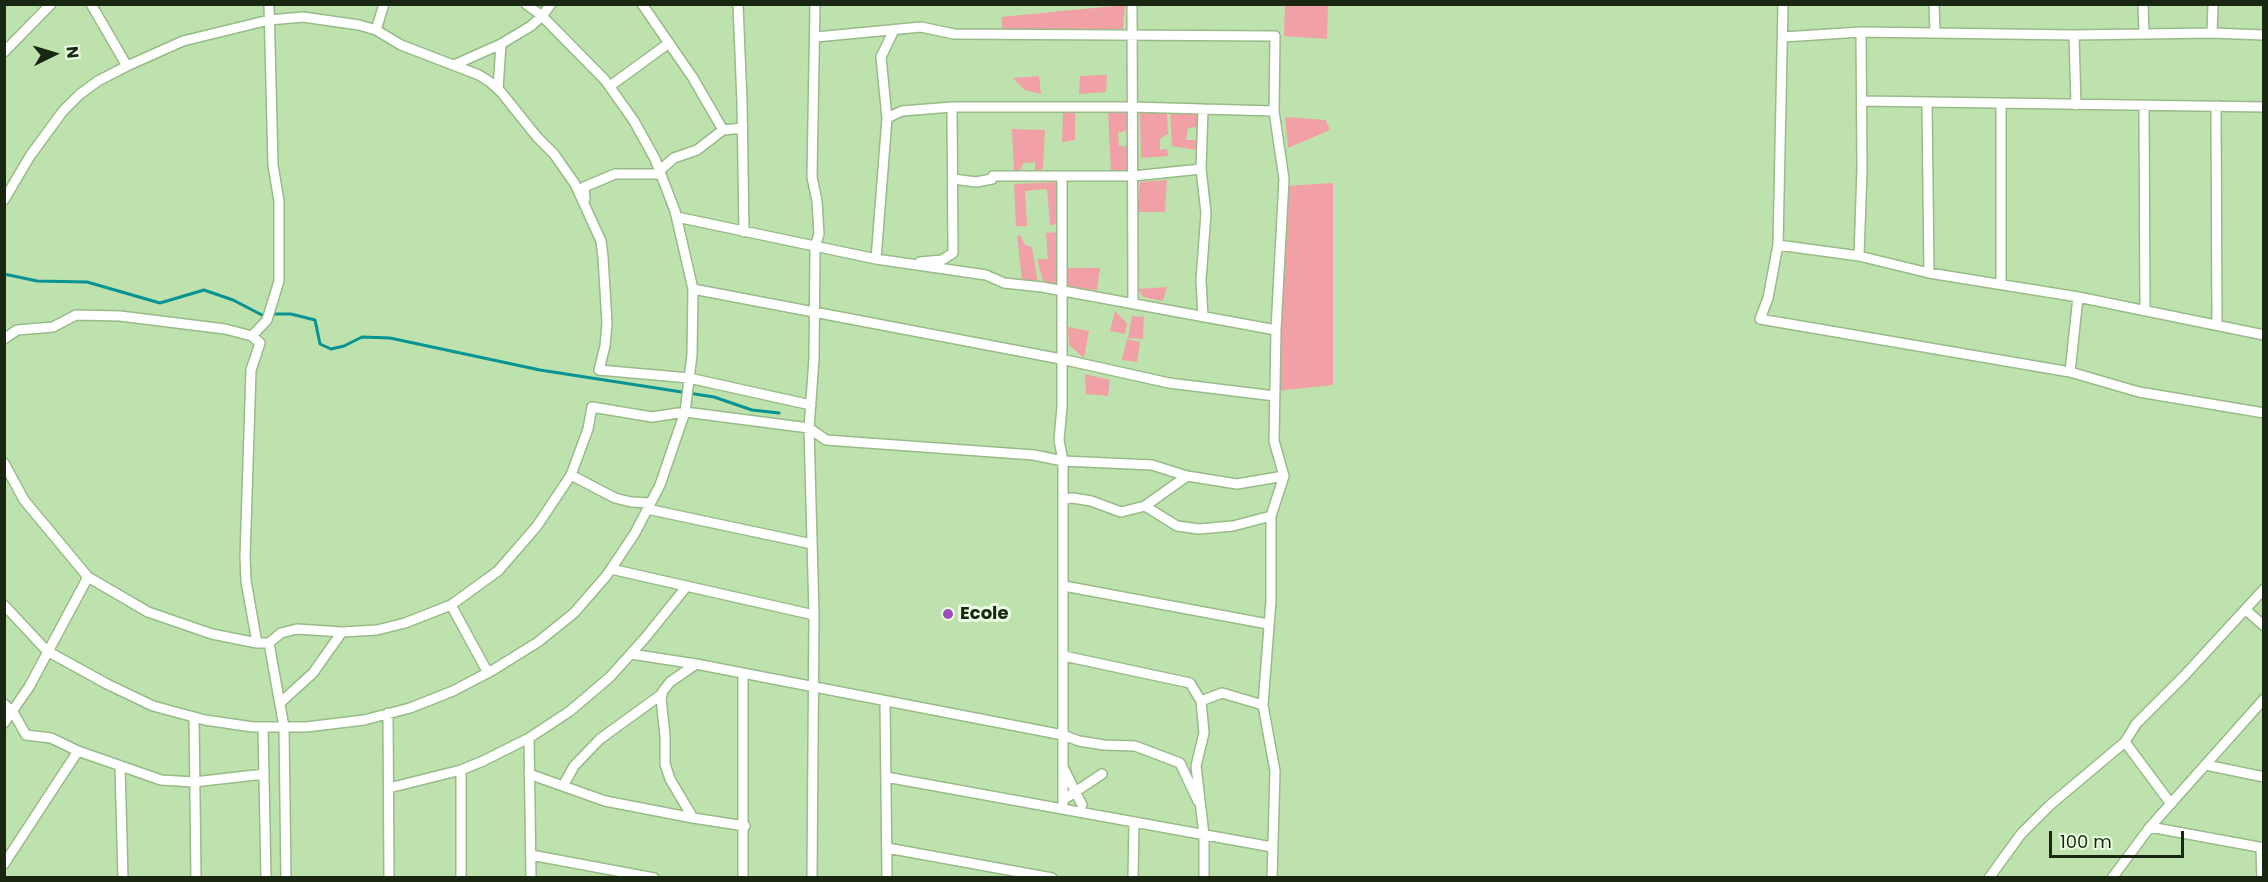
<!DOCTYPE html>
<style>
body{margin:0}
#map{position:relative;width:2268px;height:882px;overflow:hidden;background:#bee2ad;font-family:Poppins,sans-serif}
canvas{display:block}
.frame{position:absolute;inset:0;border:6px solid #192712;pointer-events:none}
.north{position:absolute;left:24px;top:24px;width:60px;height:60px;-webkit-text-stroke:4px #ebfde2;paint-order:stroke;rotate:85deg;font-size:16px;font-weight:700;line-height:24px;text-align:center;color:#192712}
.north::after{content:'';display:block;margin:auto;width:21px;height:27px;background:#192712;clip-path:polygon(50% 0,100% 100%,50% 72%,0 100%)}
.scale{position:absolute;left:2049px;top:831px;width:135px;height:27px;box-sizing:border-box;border:3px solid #192712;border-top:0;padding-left:8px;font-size:18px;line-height:21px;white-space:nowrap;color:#192712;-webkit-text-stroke:4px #ebfde2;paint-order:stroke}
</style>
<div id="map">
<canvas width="2268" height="882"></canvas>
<div class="frame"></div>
<div class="north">N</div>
<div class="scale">100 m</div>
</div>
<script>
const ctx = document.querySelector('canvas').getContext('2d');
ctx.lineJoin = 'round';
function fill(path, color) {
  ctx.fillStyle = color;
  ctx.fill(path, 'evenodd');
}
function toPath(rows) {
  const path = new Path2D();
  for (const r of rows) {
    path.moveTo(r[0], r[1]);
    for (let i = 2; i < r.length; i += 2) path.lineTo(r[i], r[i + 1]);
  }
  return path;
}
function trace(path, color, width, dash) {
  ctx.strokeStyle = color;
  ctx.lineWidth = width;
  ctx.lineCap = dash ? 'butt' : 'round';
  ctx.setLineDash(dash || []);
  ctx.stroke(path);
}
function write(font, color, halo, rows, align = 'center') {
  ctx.font = font + ' Poppins,sans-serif';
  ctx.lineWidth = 6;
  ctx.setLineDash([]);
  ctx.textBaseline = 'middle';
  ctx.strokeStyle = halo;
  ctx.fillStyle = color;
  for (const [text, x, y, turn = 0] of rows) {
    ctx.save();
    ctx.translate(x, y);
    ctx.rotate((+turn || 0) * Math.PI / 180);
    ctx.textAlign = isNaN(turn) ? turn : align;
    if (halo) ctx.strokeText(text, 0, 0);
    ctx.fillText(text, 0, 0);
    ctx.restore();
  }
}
const green = toPath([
 [1125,5,1123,29,1003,33,1001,17],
 [1285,5,1328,5,1327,39,1284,36],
 [1107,75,1106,92,1079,94,1080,76],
 [1039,76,1041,94,1025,90,1013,78],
 [1108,111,1127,111,1129,130,1118,133,1119,146,1130,147,1129,173,1111,173],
 [1170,111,1197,112,1198,127,1188,128,1186,140,1196,140,1196,150,1172,146],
 [1063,112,1075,113,1075,140,1062,142],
 [1140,112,1167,112,1168,134,1160,139,1160,150,1167,149,1168,156,1141,158],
 [1285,117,1326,120,1330,130,1288,148],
 [1012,129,1045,130,1043,169,1035,171,1035,162,1024,163,1020,170,1014,171],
 [1167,180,1165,212,1137,212,1140,182],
 [1059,182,1059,224,1050,225,1047,189,1025,191,1027,226,1016,226,1014,184],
 [1333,183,1333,385,1275,391,1286,186],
 [1058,232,1059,287,1044,284,1037,259,1048,259,1046,233],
 [1020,235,1025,245,1032,247,1038,283,1022,280,1017,236],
 [1068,268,1100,268,1097,290,1067,287],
 [1167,287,1163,301,1143,297,1138,289],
 [1115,311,1127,323,1125,334,1110,331],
 [1132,316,1144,317,1143,339,1128,338],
 [1068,327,1089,331,1084,358,1069,345],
 [1127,339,1140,342,1137,362,1122,360],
 [1085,374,1110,380,1108,396,1086,394]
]);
const stream = toPath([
 [4,274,37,281,87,282,160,303,204,290,233,300,262,315],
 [275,314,291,314,315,320,320,344,331,349,344,346,362,337,390,338,540,370,714,397,752,410,779,413]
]);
const street = toPath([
 [91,4,127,66],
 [642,4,693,78,723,130],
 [738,4,742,102,744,232],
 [1132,4,1133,303],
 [1783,4,1778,245,1768,298,1760,319,2070,372,2139,392,2264,413],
 [1934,4,1935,33],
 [2143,4,2144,34],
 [376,30,384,4],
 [2212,33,2213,4],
 [2074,35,2076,105],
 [816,37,921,27,954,34,1275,36,1274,111,1284,179,1276,330,1274,441,1284,476,1271,516,1271,600,1263,705,1275,771,1272,878],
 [1783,37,1861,32,2074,35,2212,33,2264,35],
 [4,52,51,4],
 [454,65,501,44,531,26,542,16,551,4],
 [610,86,669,43],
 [498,89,501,44],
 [1863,101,2264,107],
 [1927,103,1929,273],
 [2144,106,2145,311],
 [2216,106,2217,325],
 [887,118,902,111,952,107,1132,107,1274,111],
 [659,171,674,158,697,150,723,130,743,128],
 [1062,178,1062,407,1059,440,1063,461,1063,809],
 [953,179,976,182,992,179,993,176,1133,176,1201,169],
 [585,199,584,187,615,174,660,174],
 [4,200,30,156,63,111,80,94,98,81,127,66,183,41,269,20,303,17,359,25,376,30,401,45,479,75,490,82,501,92,537,137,554,154,575,184,601,241,603,257,607,323,605,346,599,370,689,378,811,405],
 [677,217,876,259,986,275,1004,283,1042,287,1276,330],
 [1778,245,1859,256,1929,273,2078,297,2264,335],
 [1859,256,1862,169,1861,32],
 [876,259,887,118,881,57,894,30],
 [920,262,942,260,953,253,952,107],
 [2001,283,2001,104],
 [693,289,1061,359,1169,383,1275,396],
 [1203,317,1201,280,1206,213,1201,169,1203,109],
 [4,339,17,330,53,327,76,315,120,316,225,329,252,336],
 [2070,372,2078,297],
 [4,463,24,500,88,577,148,612,212,634,257,643,269,643,281,633,297,629,342,632,377,630,405,623,451,605,498,571,537,526,571,475,588,429,592,407,652,417,685,412,809,428,826,440,1034,455,1063,461,1152,465,1187,476,1237,484,1284,476],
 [571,475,615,498,631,502,650,503],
 [1063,499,1073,498,1091,501,1121,512,1145,506,1187,476],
 [1145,506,1177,526,1199,529,1233,526,1271,516],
 [647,509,812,544],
 [611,569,814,615],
 [1064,586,1268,624],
 [4,605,47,651,107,684,153,706,205,720,253,727,306,727,364,720,410,708,453,691,493,670,538,642,574,613,607,575,635,533,660,485,685,412,692,355,693,289,675,211,655,159,634,121,605,80,542,16,526,4],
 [451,605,488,673],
 [2246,610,2264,626],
 [257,643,246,581,245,557,251,370,260,343,252,336,267,320,279,281,279,201,273,165,269,4],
 [269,643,284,727,286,878],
 [631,654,696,664,1063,735,1079,741,1104,745,1135,746,1180,763,1198,801],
 [1064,656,1190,683,1201,701,1222,693,1263,705],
 [743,675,743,878],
 [885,701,887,878],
 [1201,701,1204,733,1196,766,1204,835,1204,878],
 [280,703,313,673,342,632],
 [4,704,13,712,26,735,51,738,78,751,161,780,194,782,264,774],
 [388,713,389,878],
 [194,717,196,878],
 [4,723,29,687,88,577],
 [263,727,266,878],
 [529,738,531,878],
 [2125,742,2171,804],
 [2206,765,2264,777],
 [120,766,123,878],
 [1064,769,1082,805],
 [529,774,605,801,693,818,745,826],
 [886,777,1272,847],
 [563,786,574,766,600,739,662,694],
 [389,788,461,770,483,761,529,738,570,711,610,677,645,638,687,586],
 [1063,800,1102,774],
 [693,818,670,779,665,764,665,736,661,698,663,691,670,682,696,664],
 [2150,827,2264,848],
 [887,848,1052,878],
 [2261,848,2262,878],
 [531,855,654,878],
 [4,864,78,751],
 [461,878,461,770],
 [812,878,814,615,809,428,814,359,815,246,819,234,817,201,812,177,815,4],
 [1133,878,1134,822],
 [1989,878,2021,834,2050,805,2125,742,2136,724,2184,676,2264,589],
 [2112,878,2150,827,2264,699]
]);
const markers = [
 [948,614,6,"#9f4dbd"]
];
const poiNames = [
 ["Ecole",960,614]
];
fill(green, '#f1a0a5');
trace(stream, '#079293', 3);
trace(street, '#98bb88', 12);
trace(street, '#fff', 9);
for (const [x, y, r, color] of markers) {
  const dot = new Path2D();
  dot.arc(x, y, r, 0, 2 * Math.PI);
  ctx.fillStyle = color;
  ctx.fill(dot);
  trace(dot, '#ebfde2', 2);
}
write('bold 18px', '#192712', '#ebfde2', poiNames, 'left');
</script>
